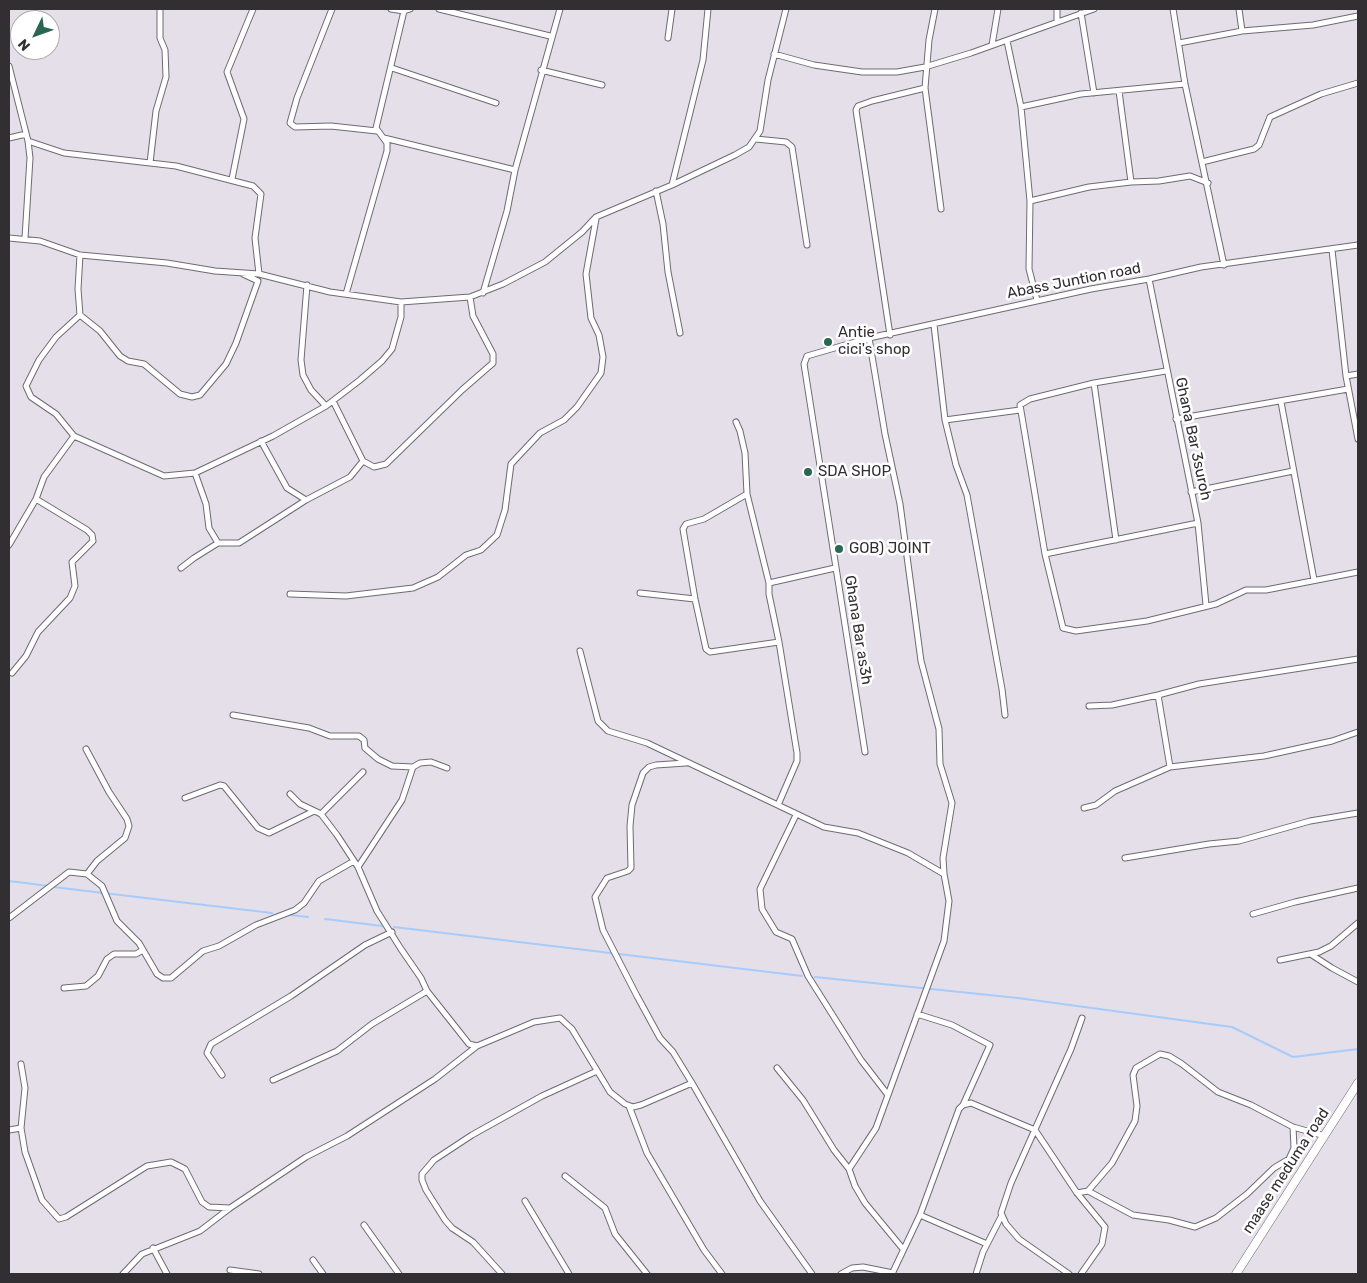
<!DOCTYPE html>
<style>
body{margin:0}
#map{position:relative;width:1367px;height:1283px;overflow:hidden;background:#e5dfe9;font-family:Rubik,sans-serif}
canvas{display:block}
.frame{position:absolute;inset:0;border:10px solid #322f33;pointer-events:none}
.north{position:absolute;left:10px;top:10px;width:50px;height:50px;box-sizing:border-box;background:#fff;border:1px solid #adacad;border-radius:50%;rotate:228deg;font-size:14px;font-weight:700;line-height:20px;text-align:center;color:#322f33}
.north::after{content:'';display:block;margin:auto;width:18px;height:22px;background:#2a6651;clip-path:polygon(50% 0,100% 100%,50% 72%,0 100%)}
</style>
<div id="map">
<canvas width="1367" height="1283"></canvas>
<div class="frame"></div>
<div class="north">N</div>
</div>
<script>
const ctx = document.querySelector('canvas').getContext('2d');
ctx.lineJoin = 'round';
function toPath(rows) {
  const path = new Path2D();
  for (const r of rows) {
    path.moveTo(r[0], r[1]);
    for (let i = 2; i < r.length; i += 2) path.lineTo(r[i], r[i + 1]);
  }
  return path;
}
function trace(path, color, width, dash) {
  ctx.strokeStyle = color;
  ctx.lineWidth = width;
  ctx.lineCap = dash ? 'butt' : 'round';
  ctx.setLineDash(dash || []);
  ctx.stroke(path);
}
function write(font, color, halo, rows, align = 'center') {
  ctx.font = font + ' Rubik,sans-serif';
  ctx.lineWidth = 5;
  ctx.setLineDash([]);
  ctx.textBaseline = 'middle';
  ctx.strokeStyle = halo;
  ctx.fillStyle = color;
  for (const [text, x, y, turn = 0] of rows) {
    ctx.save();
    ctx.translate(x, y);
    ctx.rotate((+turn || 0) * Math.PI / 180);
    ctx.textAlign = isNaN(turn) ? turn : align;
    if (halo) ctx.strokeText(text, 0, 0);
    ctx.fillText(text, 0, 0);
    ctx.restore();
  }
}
const stream = toPath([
 [9,881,49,886],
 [53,887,272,913],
 [290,915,308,917],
 [325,919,382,926],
 [394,927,802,976],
 [815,977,1018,998,1232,1027,1293,1057,1358,1049]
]);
const street = toPath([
 [332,9,297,98,290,123,295,127,331,126,377,131],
 [391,9,404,11,410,9],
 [439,9,550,36],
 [1057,9,1057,22],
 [1173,9,1185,84,1224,265],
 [1239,9,1242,31],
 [1081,13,1094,93],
 [668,38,672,9],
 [1007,41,1021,107,1081,94,1185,84],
 [1179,43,1242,31,1313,25,1358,16],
 [992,45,998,9],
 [774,54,814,65,862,72,897,72,925,67,971,53,1094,9],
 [9,66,28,141,30,158,25,238],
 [392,68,496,103],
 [541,70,602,85],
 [925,88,941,209],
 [1119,91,1131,182],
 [1021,107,1030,201],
 [9,138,26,134],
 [384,138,515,170],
 [756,139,786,142,792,147,807,245],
 [28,141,64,153,176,166,253,186,261,194,255,238,259,274],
 [1202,162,1254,149,1259,145,1270,117,1321,94,1358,83],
 [150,163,156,111,166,77,165,50,160,38,160,9],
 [232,179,244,119,227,72,253,9],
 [672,185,703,60,708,9],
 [656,191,663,224,668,272,680,333],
 [9,238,40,241,80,255,167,263,215,271,259,274,330,292,401,302,470,297,503,284,545,262,582,232,596,217,672,185,735,155,749,147,760,131,768,80,786,9],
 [1332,250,1346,376,1358,439],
 [1149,279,1198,523,1206,605],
 [307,285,301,360,303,375,311,390,326,406],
 [483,293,507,211,515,170,560,9],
 [346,294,387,151,387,143,376,128,404,11],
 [1037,300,1029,269,1030,201,1089,187,1131,182,1159,181,1190,176,1208,183],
 [80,315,100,331,120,356,128,361,144,364,180,394,192,397,200,395,226,364,236,343,258,281,243,274],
 [934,325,945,420,956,465,967,495,1002,689,1005,715],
 [890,335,856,110,858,106,872,101,925,88,929,40,935,9],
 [869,338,885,434,900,504,921,661,939,729,940,764,952,803,943,858,944,874],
 [1166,371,1094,383,1030,399,1020,405,1045,554,1063,628,1076,631,1147,621,1216,604,1246,590,1266,590,1358,572],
 [1346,376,1358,374],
 [1094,383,1116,540],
 [333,401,363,461,374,467,386,464,462,390,493,363,493,354,473,316,470,297],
 [1281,402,1314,580],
 [1176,419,1348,389],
 [945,420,1020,410],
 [736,422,740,431,745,453,747,494],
 [74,436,56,414,31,397,26,386,39,360,56,337,80,315,78,289,80,255],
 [261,441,287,488,306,500,350,477,363,461],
 [195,473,206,504,209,528,218,543],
 [1191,492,1293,471],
 [9,545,36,499],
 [1045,554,1198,523],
 [181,568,194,558,218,543,239,543,306,500],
 [769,583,835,568],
 [640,593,695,599],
 [290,594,346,596,413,588,438,577,466,555,481,550,497,535,505,510,511,464,540,433,564,420,577,407,601,373,603,357,599,335,591,318,586,274,596,219],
 [580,651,598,721,608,731,647,743,824,827,858,833,908,853,944,874,949,901,944,941,876,1128,849,1169,855,1186,865,1203,903,1249],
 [1358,659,1199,684,1158,695,1170,767,1264,756,1332,741,1358,732],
 [12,673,26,656,38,632,70,598,75,586,72,562,93,541,92,535,87,530,36,499,44,477,74,436,164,476,195,473,273,436,326,406,360,380,382,361,392,349,401,317,401,302],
 [1089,706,1112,705,1158,695],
 [233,715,309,728,330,736,359,736,364,740,365,748,378,759,392,766,413,767],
 [86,749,109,792,127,819,129,826,125,838,97,861,87,874],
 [865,752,804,364,807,356,869,338,1091,289,1149,279,1201,267,1358,245],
 [686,763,656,765,649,767,643,773,632,805,630,826,631,868,628,871,607,878,595,897,603,930,637,996,660,1038,673,1052,692,1083],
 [290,794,300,804,321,814,337,835,358,867,377,911,401,949,421,978,427,991,469,1044,477,1046,534,1022,560,1018,572,1029,610,1092,625,1104,633,1107,641,1105,692,1083,760,1201,812,1274],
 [185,798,220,785,224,786,258,828,269,833,314,811],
 [778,805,797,761,797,753,779,642,769,594,769,583,747,494,704,519,686,524,683,529,695,599,706,649,710,652,779,642],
 [1084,808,1096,805,1115,791,1170,767],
 [321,814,363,772],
 [796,815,760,889,762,909,776,932,792,939,808,976,861,1060,888,1095],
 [1125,858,1209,844,1239,841,1310,821,1358,813],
 [358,867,402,800,413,767,420,763,431,762,447,768],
 [1253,914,1295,902,1358,888],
 [9,918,69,872,87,874,102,886,117,921,139,943,157,974,163,978,171,978,203,951,219,946,256,925,295,910,304,903,319,881,354,861],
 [1312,955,1332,968,1358,982],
 [1280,960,1319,952,1331,946,1358,923],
 [64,988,86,986,98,976,107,959,114,954,136,954,143,950],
 [917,1014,952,1025,990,1045,963,1105],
 [21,1064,25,1088,21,1128,25,1152,42,1200,59,1219,66,1217,147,1166,171,1162,185,1169,202,1202,209,1207,230,1208],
 [777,1068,803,1100,834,1150,849,1169],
 [222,1075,207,1053,211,1044,291,996,365,945,392,932],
 [273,1080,337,1051,372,1024,427,991],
 [629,1106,647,1153,704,1250,722,1274],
 [9,1130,21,1128],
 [565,1176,605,1208,615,1234,647,1274],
 [1088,1191,1133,1215,1169,1220,1195,1227,1216,1218,1247,1194,1274,1168,1289,1159,1294,1148,1293,1127],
 [1077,1193,1088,1191,1112,1163,1135,1121,1137,1106,1133,1075,1136,1068,1160,1054,1169,1056,1182,1064,1218,1092,1251,1105,1293,1127,1325,1136],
 [525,1201,569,1274],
 [920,1215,987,1244],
 [364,1225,399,1274],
 [153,1248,167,1274],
 [313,1260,323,1274],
 [230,1270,259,1274],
 [123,1274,142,1254,200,1231,230,1208,306,1157,347,1136,435,1079,477,1046],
 [502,1274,473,1242,452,1228,445,1220,426,1190,422,1180,422,1174,434,1160,472,1135,542,1096,597,1071],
 [841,1274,852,1268,863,1267,893,1273],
 [892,1274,920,1215,959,1109,963,1105,971,1103,1035,1130,1077,1193,1105,1227,1102,1244,1081,1274],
 [976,1274,983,1252,1002,1215],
 [1069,1274,1019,1239,1006,1224,1001,1213,1011,1183,1071,1049,1082,1018]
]);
const secondary = toPath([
 [1236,1274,1358,1083]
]);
const markers = [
 [828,342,5,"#2a6651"],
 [808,472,5,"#2a6651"],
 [839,549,5,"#2a6651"]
];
const streetNames = [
 ["Abass Juntion road",1074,281,-11],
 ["Ghana Bar 3suroh",1193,439,78],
 ["Ghana Bar as3h",858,630,81],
 ["maase meduma road",1286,1171,-57]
];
const poiNames = [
 ["Antie",838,333],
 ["cici's shop",838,350],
 ["SDA SHOP",818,472],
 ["GOB) JOINT",849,549]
];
trace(stream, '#a7ccfb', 2);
trace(street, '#6f6a73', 7);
trace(secondary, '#6f6a73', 9);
trace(street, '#fff', 5);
trace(secondary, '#fff', 8);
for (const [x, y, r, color] of markers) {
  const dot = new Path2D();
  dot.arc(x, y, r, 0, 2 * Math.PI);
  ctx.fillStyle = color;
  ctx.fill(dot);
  trace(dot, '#fff', 2);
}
write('15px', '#322f33', '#fff', streetNames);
write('15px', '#322f33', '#fff', poiNames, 'left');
</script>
